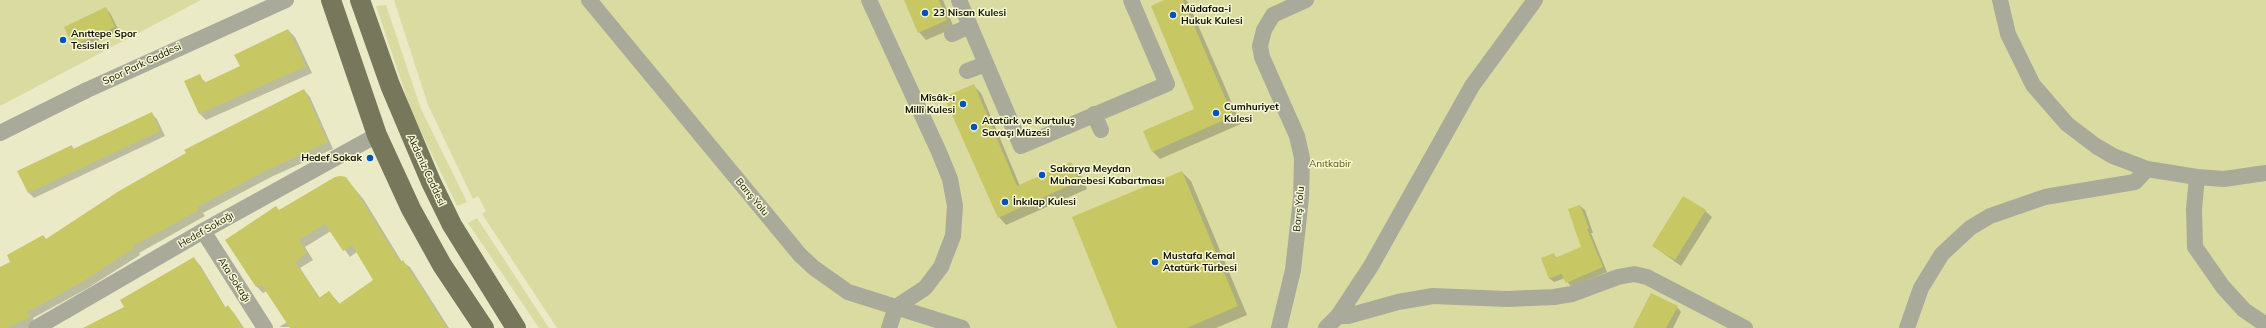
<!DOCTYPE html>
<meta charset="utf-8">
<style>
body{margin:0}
canvas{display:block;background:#eaebc6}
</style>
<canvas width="2266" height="328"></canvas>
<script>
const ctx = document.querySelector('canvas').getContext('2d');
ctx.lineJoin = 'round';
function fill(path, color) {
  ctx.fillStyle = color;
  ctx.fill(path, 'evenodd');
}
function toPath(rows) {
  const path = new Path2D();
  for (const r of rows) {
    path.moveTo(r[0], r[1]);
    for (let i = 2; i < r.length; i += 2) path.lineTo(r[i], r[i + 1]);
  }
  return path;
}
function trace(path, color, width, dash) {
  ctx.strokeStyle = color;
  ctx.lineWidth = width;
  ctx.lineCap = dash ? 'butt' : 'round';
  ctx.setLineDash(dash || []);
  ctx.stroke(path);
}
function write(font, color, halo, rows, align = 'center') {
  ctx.font = font + ' Mulish,sans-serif';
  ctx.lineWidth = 3;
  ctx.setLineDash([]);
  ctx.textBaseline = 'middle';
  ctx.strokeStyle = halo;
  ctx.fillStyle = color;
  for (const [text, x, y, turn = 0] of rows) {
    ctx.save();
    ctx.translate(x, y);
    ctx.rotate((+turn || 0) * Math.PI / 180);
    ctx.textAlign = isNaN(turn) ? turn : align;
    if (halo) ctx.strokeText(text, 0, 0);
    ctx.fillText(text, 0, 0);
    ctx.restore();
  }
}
const green = toPath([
 [0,0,201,0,0,106],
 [394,0,2266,0,2266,328,557,328,482,214,486,211,478,196,473,199,428,105],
 [386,5,421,109,467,202,457,206,412,113,376,6],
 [477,218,549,328,539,328,468,223]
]);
const shadow = toPath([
 [905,0,943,0,954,28,926,40,919,32],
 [1166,0,1186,0,1188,2,1241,124,1160,159,1153,152,1195,110],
 [106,9,110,13,119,31,78,50,74,45],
 [288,30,295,37,312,73,206,120,200,114,186,82,199,75,206,83,241,67],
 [973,85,981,93,1020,186,1071,163,1079,171,1087,189,1006,225,999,217],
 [304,90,310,97,333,149,271,177,203,213,205,216,139,253,140,255,88,288,33,318,35,324,27,328,0,328,0,268,12,262,43,236,47,240],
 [151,113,157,119,165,136,34,198,28,192,71,146,74,149],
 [1182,172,1191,181,1247,315,1216,328,1118,328],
 [346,178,364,200,402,262,410,267,449,328,279,327,287,322,267,291,263,293,257,287,226,241,279,210],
 [331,231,350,257,357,252,374,281,340,304,329,292,320,298,300,268,313,260,305,247],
 [1580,206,1585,210,1593,233,1591,233,1607,272,1571,287,1565,278,1554,282,1549,278,1553,254,1557,258,1583,247],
 [1705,211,1712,217,1681,266,1653,246],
 [194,259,200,265,226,308,228,307,234,313,244,328,85,328,126,308],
 [1677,307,1681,312,1673,328,1634,328]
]);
const building = toPath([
 [904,0,939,0,947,20,918,33],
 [1164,0,1183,0,1233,116,1152,152,1143,131,1194,109,1151,6],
 [106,7,115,27,73,46,64,27],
 [288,29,306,66,199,114,184,81,200,74,204,83,240,66,234,55],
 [974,84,1017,186,1071,162,1079,181,998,218,944,97],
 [304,89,328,142,265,171,197,207,199,210,133,246,134,248,82,282,27,312,30,317,7,328,0,328,0,267,10,262,7,255,43,235,46,239,119,191,186,153,184,150],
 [152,112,160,131,28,193,17,171,72,145,73,149],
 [1182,171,1238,306,1187,328,1117,328,1072,217],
 [340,176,346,177,357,193,400,262,403,260,447,328,290,328,261,284,256,287,225,240,276,206,279,210,335,177],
 [325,224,343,251,352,245,373,280,339,304,329,291,319,298,295,262,307,253,299,240],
 [1683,196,1706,210,1675,260,1652,246],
 [1580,205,1589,228,1587,229,1603,267,1566,283,1561,274,1549,279,1541,258,1554,253,1555,258,1581,247,1568,209],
 [194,257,225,308,228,305,243,328,83,328,124,307,120,300],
 [1651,293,1678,306,1666,328,1633,328]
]);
const minor = toPath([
 [589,0,800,255,814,268,848,292,962,328],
 [869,0,939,152,950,179,955,206,953,236,941,267,925,288,896,307,889,328],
 [959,0,1021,146,1167,84,1131,0],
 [2000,0,2008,34,2033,85,2067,124,2096,146,2113,156,2147,169,2197,177,2224,179,2266,173],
 [952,34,970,26],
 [967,71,986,64],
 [1094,114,1101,130],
 [0,133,87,90,286,0],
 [2197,177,2194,209,2195,247,2223,287,2244,310,2266,325],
 [203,231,265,328],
 [1338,316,1348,316,1398,302,1433,296,1507,299,1554,297,1572,294,1618,277,1634,274,1647,277,1745,328],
 [36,328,203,231,377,135],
 [1279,328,1293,270,1301,198,1302,158,1297,136,1262,57,1260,46,1264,30,1273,15,1306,0],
 [1326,328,1338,316,1371,266,1472,86,1535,0],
 [1907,328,1921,288,1942,254,1970,228,1990,216,2045,197,2135,182,2147,169]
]);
const major = toPath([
 [331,0,377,135,411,209,442,265,484,328],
 [360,0,390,85,431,182,452,225,516,328]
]);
const markers = [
 [925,13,4,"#0053bc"],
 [1173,15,4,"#0053bc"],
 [63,40,4,"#0053bc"],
 [963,104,4,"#0053bc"],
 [1216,113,4,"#0053bc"],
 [974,127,4,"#0053bc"],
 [370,158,4,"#0053bc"],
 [1042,175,4,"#0053bc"],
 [1005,202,4,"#0053bc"],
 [1155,262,4,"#0053bc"]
];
const poiNames = [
 ["Müdafaa-i",1181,9],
 ["Hukuk Kulesi",1181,21],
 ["23 Nisan Kulesi",933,13],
 ["Anıttepe Spor",71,34],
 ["Tesisleri",71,46],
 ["Mîsâk-ı",955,98,"right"],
 ["Millî Kulesi",955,110,"right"],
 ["Cumhuriyet",1224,107],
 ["Kulesi",1224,119],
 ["Atatürk ve Kurtuluş",982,121],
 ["Savaşı Müzesi",982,133],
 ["Hedef Sokak",362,158,"right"],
 ["Sakarya Meydan",1050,169],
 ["Muharebesi Kabartması",1050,181],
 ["İnkılap Kulesi",1013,202],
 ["Mustafa Kemal",1163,256],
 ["Atatürk Türbesi",1163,268]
];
const streetNames = [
 ["Spor Park Caddesi",142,64,-25],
 ["Akdeniz Caddesi",426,170,65],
 ["Barış Yolu",752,197,50],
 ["Barış Yolu",1299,209,-85],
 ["Hedef Sokağı",206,230,-30],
 ["Ata Sokağı",234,280,57]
];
const parkNames = [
 ["Anıtkabir",1330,164]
];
fill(green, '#dadba0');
fill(shadow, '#0003');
fill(building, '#c7c764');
trace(minor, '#aaaa9b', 16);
trace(major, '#77775b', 20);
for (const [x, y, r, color] of markers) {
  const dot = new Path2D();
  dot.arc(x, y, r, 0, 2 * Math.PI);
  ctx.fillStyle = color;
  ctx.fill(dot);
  trace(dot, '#f7f8d3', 1.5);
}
write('bold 10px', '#111105', '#f7f8d3', poiNames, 'left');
write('10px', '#111105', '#f7f8d3', streetNames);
write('10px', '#545304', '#f7f8d3', parkNames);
</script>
